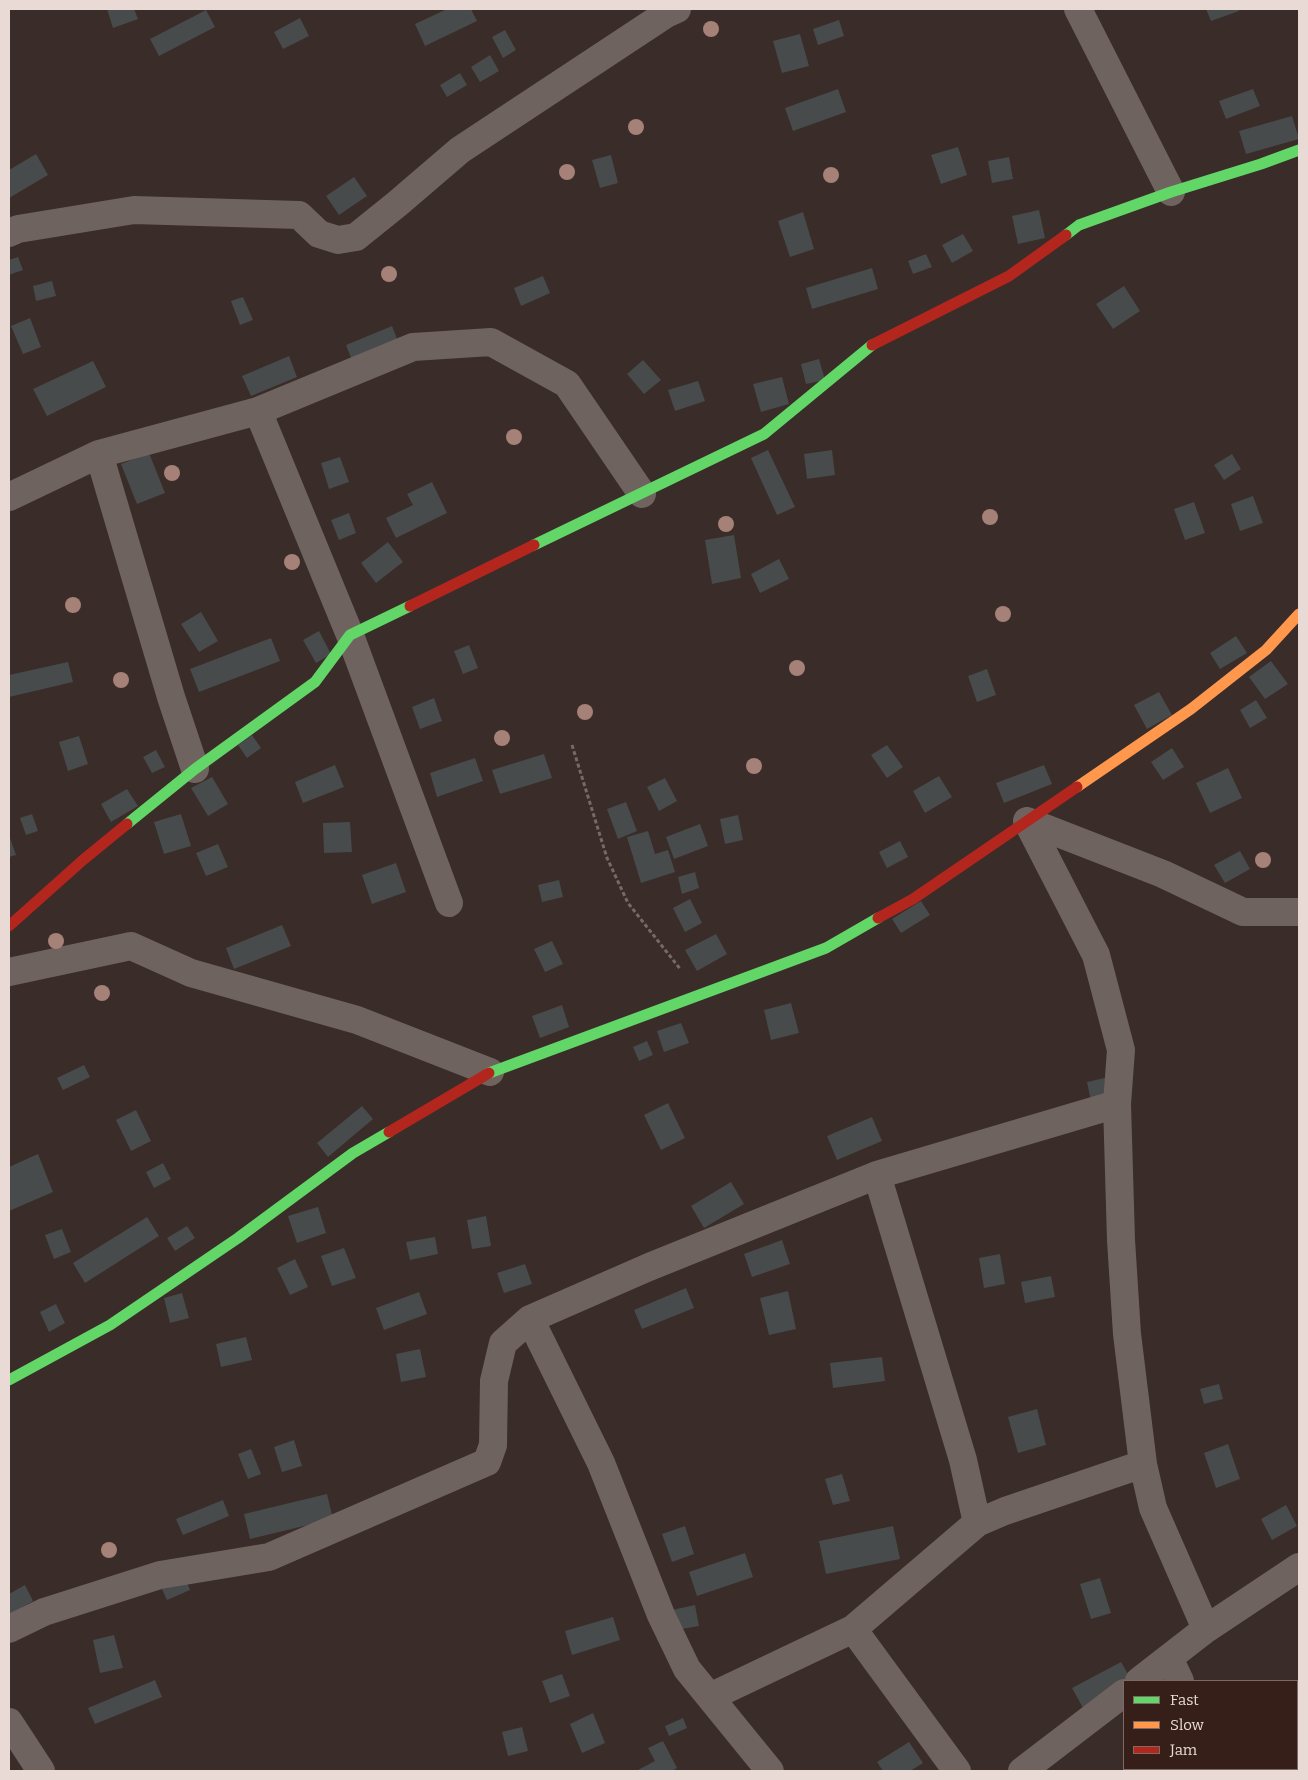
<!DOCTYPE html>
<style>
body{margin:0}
#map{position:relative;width:1308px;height:1780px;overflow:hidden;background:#392c29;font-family:Bitter,serif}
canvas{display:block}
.frame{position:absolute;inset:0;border:10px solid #eadad5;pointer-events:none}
.legend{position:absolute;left:1123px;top:1680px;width:175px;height:90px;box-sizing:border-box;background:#361f18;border:1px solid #7e6a64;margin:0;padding:6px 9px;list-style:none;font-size:15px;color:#eadad5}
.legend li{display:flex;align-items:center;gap:10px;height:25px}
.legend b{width:25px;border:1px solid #7e6a64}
</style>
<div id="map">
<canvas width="1308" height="1780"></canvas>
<div class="frame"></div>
<ul class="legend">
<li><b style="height:6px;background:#63d668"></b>Fast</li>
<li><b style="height:6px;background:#ff974d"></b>Slow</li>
<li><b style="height:6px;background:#b3261e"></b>Jam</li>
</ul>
</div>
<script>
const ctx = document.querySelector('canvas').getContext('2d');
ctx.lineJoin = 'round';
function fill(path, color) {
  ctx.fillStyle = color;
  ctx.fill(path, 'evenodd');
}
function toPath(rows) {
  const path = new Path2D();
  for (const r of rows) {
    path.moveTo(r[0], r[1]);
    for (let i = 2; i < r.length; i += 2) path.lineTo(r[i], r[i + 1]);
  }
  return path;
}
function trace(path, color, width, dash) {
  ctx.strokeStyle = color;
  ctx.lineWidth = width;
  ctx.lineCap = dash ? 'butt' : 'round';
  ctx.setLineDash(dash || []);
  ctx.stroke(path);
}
const building = toPath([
 [107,9,134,9,138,19,113,28],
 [447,9,471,9,477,21,425,46,415,24],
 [1206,9,1239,9,1239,11,1211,21],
 [206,10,215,27,159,56,150,39],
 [300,18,309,36,283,49,274,32],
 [839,20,844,36,818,45,813,29],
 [505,30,516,50,503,58,492,37],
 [800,34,809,66,782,73,773,41],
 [490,55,499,71,480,82,471,67],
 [460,73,467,85,447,97,440,85],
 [838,89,846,112,793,131,785,108],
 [1253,89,1260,106,1226,119,1219,101],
 [1292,116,1299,139,1246,154,1239,131],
 [958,147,967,175,941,184,931,155],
 [36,154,48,175,9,198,9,170],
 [611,155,618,183,600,188,592,160],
 [1009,157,1013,179,992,183,988,161],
 [354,177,367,196,339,215,326,196],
 [1039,210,1045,238,1018,244,1012,216],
 [803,212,814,249,790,257,778,221],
 [963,234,973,251,952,263,942,245],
 [926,254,932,267,913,274,908,261],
 [18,257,23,270,9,275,9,260],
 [872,268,878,289,812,309,806,288],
 [543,276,550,293,521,306,514,288],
 [52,281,56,296,36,301,33,286],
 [1124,286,1140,311,1113,329,1096,304],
 [243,297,253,320,240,325,231,301],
 [30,318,41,347,23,354,11,326],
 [392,326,401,349,355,368,346,345],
 [289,356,297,377,251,396,242,376],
 [819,359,825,380,806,384,801,364],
 [643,360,661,380,644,394,627,374],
 [93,361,106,387,47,416,33,389],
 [782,377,789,404,761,412,753,384],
 [698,381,705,401,675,411,668,390],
 [768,450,795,507,777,515,751,458],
 [832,450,835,475,807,479,804,454],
 [149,453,165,493,137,504,121,464],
 [1232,454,1241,469,1224,480,1214,465],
 [340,457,349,482,329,489,321,463],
 [432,482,447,513,396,538,386,518,413,505,407,494],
 [1253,496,1263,523,1240,531,1231,504],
 [1194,502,1205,533,1185,540,1174,509],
 [349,513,356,533,339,540,331,520],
 [734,535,741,578,712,584,705,540],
 [388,542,403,562,376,583,361,563],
 [779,559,789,579,760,593,751,574],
 [201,612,218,641,199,652,181,624],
 [319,631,331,654,316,663,303,640],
 [1236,636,1247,653,1220,669,1210,653],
 [271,638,280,661,199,692,190,669],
 [469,645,478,668,463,674,454,651],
 [1271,661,1288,684,1265,699,1249,677],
 [68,662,73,682,9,697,9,675],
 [987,669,996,695,977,702,968,676],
 [1159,692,1172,715,1147,729,1134,705],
 [434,698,442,721,420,729,412,707],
 [1256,700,1267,718,1250,728,1240,710],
 [252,735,261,748,247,758,238,745],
 [79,736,88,764,68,771,59,742],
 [887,745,903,767,887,778,871,755],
 [1172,748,1184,767,1163,780,1151,762],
 [156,750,165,767,152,773,143,757],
 [544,754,552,778,500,794,492,770],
 [475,758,483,781,437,797,430,773],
 [335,765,344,787,303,803,295,782],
 [1044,765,1052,784,1004,803,996,783],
 [1228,768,1242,798,1210,813,1196,783],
 [939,776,952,797,925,813,913,791],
 [212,777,228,804,208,816,191,788],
 [665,778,677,801,659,811,647,787],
 [127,789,138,806,111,822,101,804],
 [626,802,637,831,618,839,607,809],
 [32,814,38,831,26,835,20,818],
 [181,814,191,846,164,854,154,822],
 [738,815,743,840,725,844,720,819],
 [350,822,352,852,324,853,323,823],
 [700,824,708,846,674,859,666,837],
 [648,831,655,854,668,850,675,872,641,883,627,837],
 [10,838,16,855,9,857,9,839],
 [900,841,908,857,887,868,879,852],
 [218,844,228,867,206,876,196,853],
 [1240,851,1250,869,1225,883,1214,865],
 [396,863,406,892,372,904,362,875],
 [695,872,699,888,682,894,678,877],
 [559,880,563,897,542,902,538,885],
 [690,899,702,923,685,932,673,908],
 [921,901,930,915,901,933,892,919],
 [282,925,291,946,234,969,226,948],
 [716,934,727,954,697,971,685,950],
 [552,941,563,964,545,972,534,949],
 [791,1003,799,1033,771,1040,764,1010],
 [562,1005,569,1027,540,1038,532,1016],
 [681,1023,689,1043,664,1052,657,1031],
 [647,1041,653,1055,639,1061,633,1047],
 [84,1065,90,1077,63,1090,57,1078],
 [1109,1077,1114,1101,1092,1106,1087,1082],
 [668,1103,685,1138,661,1150,644,1115],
 [362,1106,373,1119,328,1157,317,1143],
 [136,1110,151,1141,131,1151,116,1120],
 [872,1117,882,1141,837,1160,827,1136],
 [38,1154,53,1192,9,1211,9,1167],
 [163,1163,171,1179,154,1188,146,1172],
 [731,1182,744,1204,704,1228,691,1206],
 [318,1207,326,1233,297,1243,288,1216],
 [486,1216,491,1246,472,1249,467,1220],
 [147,1217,159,1236,85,1283,73,1263],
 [187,1226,195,1238,175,1251,167,1238],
 [62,1229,71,1252,54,1259,45,1235],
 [435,1237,438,1254,410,1260,406,1242],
 [782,1240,790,1264,752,1277,744,1254],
 [344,1248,356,1278,332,1286,321,1256],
 [1000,1254,1005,1284,984,1288,979,1258],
 [295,1259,308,1287,290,1295,277,1268],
 [525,1264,532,1284,504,1293,497,1273],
 [1051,1276,1055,1297,1025,1303,1021,1282],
 [686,1288,694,1308,642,1329,634,1310],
 [788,1291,796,1329,769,1335,760,1298],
 [419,1292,427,1314,384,1330,376,1308],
 [182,1293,189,1318,170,1323,164,1298],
 [56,1304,65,1323,49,1332,40,1312],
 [246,1337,252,1360,221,1367,216,1344],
 [420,1349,426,1377,401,1382,396,1354],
 [882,1357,885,1381,833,1388,830,1363],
 [1219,1384,1223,1399,1204,1404,1200,1389],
 [1037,1409,1046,1445,1018,1453,1008,1417],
 [294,1440,302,1466,282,1472,274,1447],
 [1228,1444,1240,1479,1216,1488,1204,1453],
 [251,1449,261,1474,248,1479,238,1454],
 [842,1474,850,1501,833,1505,825,1479],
 [327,1494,333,1519,250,1539,244,1514],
 [223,1500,229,1516,183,1535,176,1519],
 [1286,1505,1297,1526,1272,1540,1261,1519],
 [685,1526,694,1554,672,1562,662,1534],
 [893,1526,900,1559,826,1574,819,1541],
 [745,1553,753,1577,697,1596,689,1572],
 [183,1572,190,1590,167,1600,159,1583],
 [1100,1578,1111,1613,1091,1619,1080,1584],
 [25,1585,33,1601,9,1615,9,1594],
 [695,1605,699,1626,676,1630,672,1610],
 [613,1617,620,1640,572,1655,565,1631],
 [114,1635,123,1668,100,1673,93,1640],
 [1121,1662,1132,1681,1083,1708,1072,1688],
 [562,1674,570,1696,550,1703,542,1681],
 [155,1680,162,1697,95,1724,88,1708],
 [593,1713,605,1743,582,1753,570,1724],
 [683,1718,687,1728,669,1736,665,1726],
 [522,1727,528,1751,508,1756,502,1732],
 [663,1741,677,1768,672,1771,636,1771,655,1761,648,1748],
 [909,1742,923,1763,910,1771,883,1771,877,1762]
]);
const path = toPath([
 [572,745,607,858,628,903,681,970]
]);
const street = toPath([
 [1078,9,1171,192],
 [9,233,18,229,134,210,299,215,319,234,338,240,356,237,397,204,460,150,666,14,677,9],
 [258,411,350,635,449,903],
 [99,454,171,697,195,769],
 [9,497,99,454,258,411,413,347,491,342,567,384,642,494],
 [1027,821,1096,955,1121,1050,1117,1104,1121,1240,1127,1334,1143,1464,1153,1508,1206,1629],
 [1027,821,1163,874,1243,912,1299,912],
 [9,972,131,946,191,973,357,1020,490,1072],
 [877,1175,963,1460,977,1523],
 [530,1319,601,1463,661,1615,687,1669,770,1771],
 [9,1629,44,1612,160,1575,269,1557,487,1462,493,1445,494,1381,503,1343,530,1319,649,1267,877,1175,1117,1104],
 [853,1629,957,1771],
 [1169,1658,1180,1681],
 [1139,1681,1206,1629,1299,1567],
 [710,1697,853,1629,977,1523,1005,1511,1143,1464],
 [9,1722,41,1771],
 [1222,1769,1223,1771],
 [1022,1771,1124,1693]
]);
const fast = toPath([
 [1066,235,1079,225,1171,192,1261,164,1299,150],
 [534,545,764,434,872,345],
 [127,824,195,769,315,682,350,635,410,606],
 [489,1073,826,948,878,918],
 [9,1380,110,1325,238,1238,353,1153,389,1132]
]);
const slow = toPath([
 [1077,787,1191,709,1266,650,1299,614]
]);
const jam = toPath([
 [872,345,1009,276,1066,235],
 [410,606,534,545],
 [878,918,913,899,1077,787],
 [9,926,83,860,127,824],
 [389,1132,489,1073]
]);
const trees = [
 [711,29],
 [636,127],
 [567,172],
 [831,175],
 [389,274],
 [514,437],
 [172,473],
 [990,517],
 [726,524],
 [292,562],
 [73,605],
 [1003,614],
 [797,668],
 [121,680],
 [585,712],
 [502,738],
 [754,766],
 [1263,860],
 [56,941],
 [102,993],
 [109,1550]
];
fill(building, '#484b4b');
trace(path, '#746b68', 3, [4, 2.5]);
trace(street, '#6f6360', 28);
trace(fast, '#63d668', 11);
trace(slow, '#ff974d', 11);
trace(jam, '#b3261e', 11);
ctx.fillStyle = '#a58177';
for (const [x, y] of trees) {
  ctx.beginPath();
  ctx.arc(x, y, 8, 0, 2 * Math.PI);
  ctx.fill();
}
</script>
